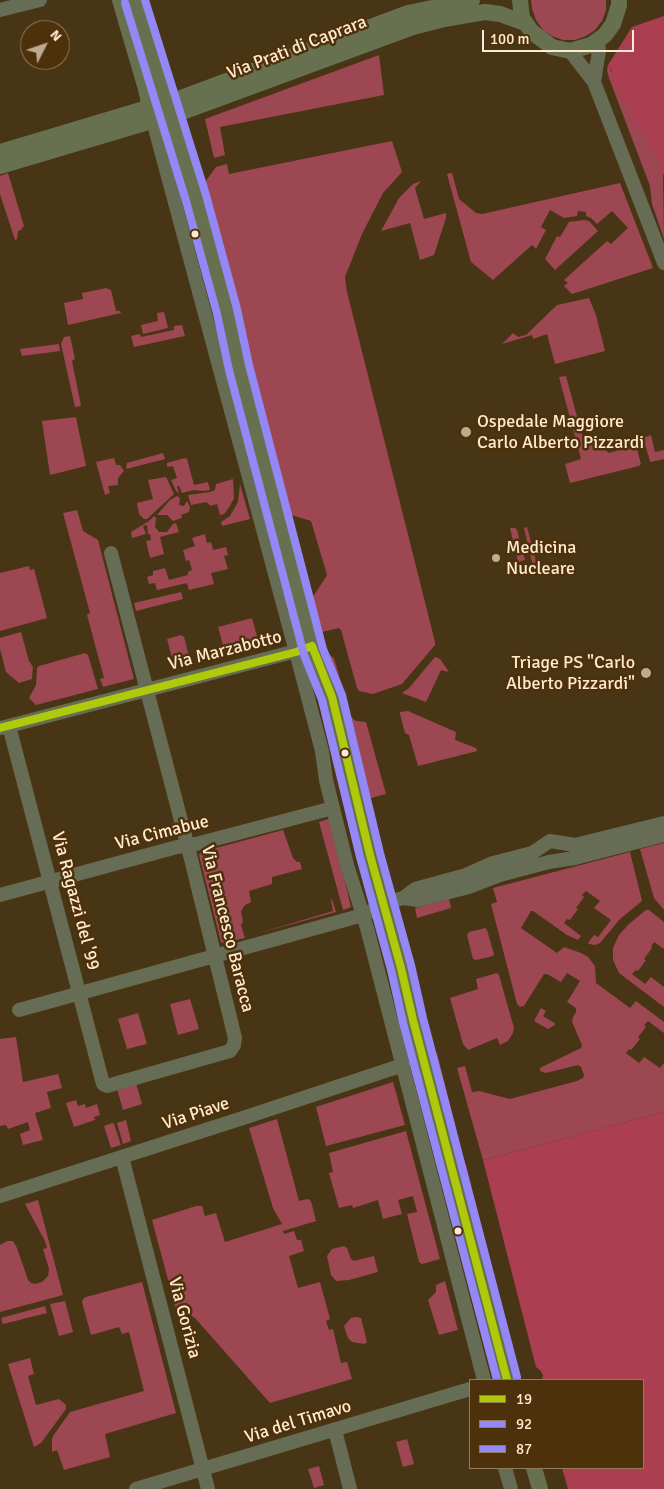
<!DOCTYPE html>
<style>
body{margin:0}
#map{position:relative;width:664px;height:1489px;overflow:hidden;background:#483515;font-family:Signika,sans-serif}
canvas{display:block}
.legend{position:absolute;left:469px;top:1379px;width:175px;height:90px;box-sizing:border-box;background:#4d310a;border:1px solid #947b59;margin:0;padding:6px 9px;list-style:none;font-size:15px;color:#ffe9d0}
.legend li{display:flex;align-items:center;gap:10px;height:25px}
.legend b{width:25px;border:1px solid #947b59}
.north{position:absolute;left:20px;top:20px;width:50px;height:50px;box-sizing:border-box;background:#4d310a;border:1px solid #947b59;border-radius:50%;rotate:49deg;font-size:14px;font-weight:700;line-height:20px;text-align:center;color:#ffe9d0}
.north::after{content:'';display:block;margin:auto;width:18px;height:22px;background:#bfaa8f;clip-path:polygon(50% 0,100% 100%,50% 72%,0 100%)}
.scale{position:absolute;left:482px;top:30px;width:152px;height:22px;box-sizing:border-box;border:2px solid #ffe9d0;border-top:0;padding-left:6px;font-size:15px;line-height:18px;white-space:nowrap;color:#ffe9d0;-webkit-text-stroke:4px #4d310a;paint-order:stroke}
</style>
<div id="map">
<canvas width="664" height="1489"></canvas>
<ul class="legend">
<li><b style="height:6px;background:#afca0b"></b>19</li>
<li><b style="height:6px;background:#9488f6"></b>92</li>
<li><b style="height:6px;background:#9488f6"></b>87</li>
</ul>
<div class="north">N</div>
<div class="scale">100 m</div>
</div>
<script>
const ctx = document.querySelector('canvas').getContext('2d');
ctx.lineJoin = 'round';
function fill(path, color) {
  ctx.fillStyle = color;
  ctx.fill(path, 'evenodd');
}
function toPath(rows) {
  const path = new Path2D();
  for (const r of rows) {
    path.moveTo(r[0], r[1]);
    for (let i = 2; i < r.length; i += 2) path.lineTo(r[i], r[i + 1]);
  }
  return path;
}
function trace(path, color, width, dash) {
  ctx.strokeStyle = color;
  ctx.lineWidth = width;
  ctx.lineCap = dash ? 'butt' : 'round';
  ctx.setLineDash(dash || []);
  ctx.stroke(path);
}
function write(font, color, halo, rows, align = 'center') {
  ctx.font = font + ' Signika,sans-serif';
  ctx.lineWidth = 5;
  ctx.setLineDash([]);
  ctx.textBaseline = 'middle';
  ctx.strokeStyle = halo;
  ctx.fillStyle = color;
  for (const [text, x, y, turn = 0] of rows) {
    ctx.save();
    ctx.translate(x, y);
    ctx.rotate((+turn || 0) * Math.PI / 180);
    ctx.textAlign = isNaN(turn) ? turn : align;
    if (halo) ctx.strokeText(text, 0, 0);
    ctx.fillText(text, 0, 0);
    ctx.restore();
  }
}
const green = toPath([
 [531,0,606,0,606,10,602,21,595,30,586,36,575,40,563,40,552,36,543,30,536,20,532,9],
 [379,55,384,95,220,127,225,155,214,158,205,119],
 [608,65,658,158,663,171,664,239,652,204,650,186,609,78,607,70],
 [392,141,402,172,383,193,362,234,345,277,347,292,435,642,435,645,402,684,373,694,359,691,357,688,341,630,339,628,322,632,313,597,327,575,311,521,291,515,247,349,240,314,205,182,216,167,227,164,229,174],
 [8,173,24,226,21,230,18,231,17,239,15,240,0,194,0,176],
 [452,173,459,199,476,213,482,214,620,183,653,268,572,294,564,286,568,283,564,280,607,241,611,244,628,228,612,211,597,224,591,218,586,216,586,212,578,211,577,216,564,218,550,210,541,227,546,230,536,249,532,245,493,280,471,262,447,174],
 [421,181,415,188,424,219,446,213,446,218,434,255,420,260,410,223,381,231,399,198,413,184],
 [584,220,589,221,598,231,555,270,545,259,557,236,560,237,569,222],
 [106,288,111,290,116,311,120,311,121,313,68,325,64,303,83,299,82,293],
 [589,298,596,315,605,351,555,364,547,334,533,339,532,335,502,344,513,333,518,337,526,335,557,305],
 [164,312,168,328,143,334,141,325,158,321,157,313],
 [182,325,185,336,134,347,131,336,140,334,141,337,174,330,174,326],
 [70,336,75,359,72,361,81,406,75,407,61,344,64,337],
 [59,344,60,351,22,356,20,349],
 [566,376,585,446,601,442,604,449,609,453,616,451,619,446,635,442,641,464,639,466,570,483,565,464,581,459,559,377],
 [76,417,86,466,50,475,42,421],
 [651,435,655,452,664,450,664,459,651,462,650,461,643,438],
 [163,453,165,459,126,469,127,463],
 [114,458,116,465,120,465,124,471,118,478,118,485,108,486,110,493,105,495,96,462],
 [185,458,187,459,194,485,208,482,210,490,203,491,194,490,182,493,179,486,177,486,179,493,176,491,171,480,177,478,173,466,167,467,167,463],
 [166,477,174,494,147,519,144,519,139,514,137,503,153,499,148,480],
 [233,479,234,498,230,506,224,514,220,515,217,504,211,506,206,502,191,505,188,495,210,492,215,490,216,484],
 [240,484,250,519,222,526,221,522,230,516,238,502],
 [177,496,180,498,179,505,184,506,187,501,190,507,189,512,181,515,182,518,173,521,167,515,157,515,170,500],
 [77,510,83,531,98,540,134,679,103,687,100,679,104,678,87,615,90,613,63,513],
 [154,516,156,518,155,527,159,532,167,532,173,524,176,523,179,532,160,537,164,554,150,558,146,541,151,540,150,534,148,534,147,525,143,526,146,534,132,538,131,532,149,521],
 [527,527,537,565,533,566,524,528],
 [510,528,515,528,517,530,525,560,518,562],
 [205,534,207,543,211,542,213,550,226,547,228,555,224,556,228,569,211,573,214,584,189,590,187,583,157,590,155,583,149,584,147,577,153,575,153,571,165,568,169,580,188,575,188,572,192,570,189,560,186,561,183,550,195,546,192,538],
 [29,566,30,570,34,569,47,618,0,631,0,573],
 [181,592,183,599,136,611,134,603],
 [252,618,259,644,225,653,218,627],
 [21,632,29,661,33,667,32,679,19,683,6,672,0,649,0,638],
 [181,635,184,637,190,660,174,666,167,639],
 [85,653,88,655,98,689,36,705,29,698,36,685,37,668,39,666],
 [327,653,334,658,351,717,356,721,366,722,386,794,371,798,369,796,342,693],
 [435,657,440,659,449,672,441,670,426,702,402,693,409,688],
 [408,711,456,732,455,740,476,748,477,751,418,766,409,735,405,733,400,714,400,712],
 [328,819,330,820,351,907,343,910,319,822],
 [283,830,293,858,297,862,300,862,302,869,272,877,272,884,249,891,251,902,245,905,241,911,243,922,241,925,245,938,223,943,221,942,199,855,201,852],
 [664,843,664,910,654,898,640,849],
 [630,852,642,901,620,919,600,943,595,945,589,944,588,943,594,935,598,937,611,920,594,908,600,901,586,891,582,895,584,897,576,908,578,909,570,920,567,919,564,923,581,936,578,940,567,935,533,911,531,911,521,928,557,953,564,947,581,953,588,957,595,966,596,983,630,1008,636,1001,664,1022,664,1033,648,1021,644,1025,646,1027,638,1037,640,1039,631,1050,629,1049,626,1053,639,1063,644,1057,660,1068,664,1063,664,1112,483,1160,457,1068,465,1066,472,1092,479,1091,510,1099,577,1081,583,1078,584,1075,581,1067,578,1065,546,1073,540,1071,540,1068,544,1066,581,1048,582,1045,572,1022,573,1017,576,1012,576,1008,567,1002,580,981,567,973,561,982,547,974,544,974,524,1006,520,1007,517,1004,491,904,497,902,493,888],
 [332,899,336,912,256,934,333,911,331,900],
 [449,899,451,908,417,918,415,908],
 [646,910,649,910,664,922,664,949,654,942,651,947,652,948,644,959,646,960,638,971,636,970,632,974,645,984,651,977,664,987,664,1007,619,973,613,960,613,948,619,935,629,924],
 [485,928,487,930,494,954,493,956,476,960,473,959,467,935,469,932],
 [497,973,499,975,514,1028,513,1033,508,1041,500,1045,497,1038,468,1050,463,1044,450,998,478,989,476,979],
 [190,999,199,1029,178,1035,170,1004],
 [541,1008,546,1011,543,1016,556,1024,548,1029,534,1021],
 [138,1013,147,1044,127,1049,118,1019],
 [16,1037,23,1082,58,1074,62,1088,47,1092,51,1108,35,1113,43,1140,23,1145,20,1134,30,1130,28,1122,8,1129,6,1125,0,1126,0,1039],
 [437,1053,459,1140,457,1141,434,1054],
 [393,1082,405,1125,326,1146,316,1107],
 [136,1083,142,1104,123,1110,117,1089],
 [76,1100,78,1106,85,1104,86,1108,97,1104,100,1115,94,1117,95,1120,74,1127,66,1103],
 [277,1119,299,1201,308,1199,311,1201,316,1221,283,1231,284,1234,294,1231,297,1240,301,1240,304,1251,289,1256,298,1288,320,1282,330,1319,326,1321,329,1330,333,1329,341,1363,347,1362,352,1379,270,1403,195,1318,175,1306,152,1220,196,1206,202,1206,205,1216,216,1213,225,1242,282,1224,273,1208,249,1128],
 [126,1120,131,1141,123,1144,117,1123],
 [112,1123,114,1124,121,1145,111,1148,104,1126],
 [406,1131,440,1259,422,1264,419,1262,407,1214,417,1212,413,1196,398,1200,402,1214,383,1219,378,1200,353,1208,352,1205,339,1208,329,1173,333,1172,329,1153],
 [466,1165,518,1368,515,1369,463,1166],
 [38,1200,63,1295,0,1312,0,1245,7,1241,13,1241,17,1248,28,1280,31,1283,35,1284,42,1282,48,1276,49,1269,43,1249,47,1248,45,1241,25,1204],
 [344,1246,347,1248,351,1259,354,1261,374,1256,378,1272,349,1280,336,1281,331,1275,327,1256,332,1249],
 [445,1281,458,1330,439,1335,428,1300,436,1292,436,1285],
 [142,1282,176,1413,105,1434,110,1457,64,1470,57,1450,52,1452,52,1440,53,1436,70,1412,144,1391,129,1332,122,1334,119,1327,91,1335,82,1302,83,1299,86,1297],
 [65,1301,73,1332,59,1336,50,1304],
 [45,1306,47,1313,3,1324,1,1318],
 [357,1317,361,1318,367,1342,365,1344,352,1342,348,1338,344,1326,351,1318],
 [30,1358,34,1374,28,1376,36,1405,59,1399,66,1405,66,1409,41,1443,34,1447,8,1364],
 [407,1439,414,1464,403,1467,396,1442],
 [319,1466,324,1485,314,1488,308,1469]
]);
const forest = toPath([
 [664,16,664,176,658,158,610,78,612,71,608,65,632,27],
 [664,1112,664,1489,568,1489,562,1468,643,1468,643,1380,542,1380,543,1375,540,1370,536,1367,483,1160]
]);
const minor = toPath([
 [0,10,40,0],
 [570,51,594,82,664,263],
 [594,82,599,51,598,41],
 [153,121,296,652,322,751,326,780,347,865,367,928,484,1380],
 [9,726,103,1084,107,1086,230,1051,234,1045,235,1038,190,855,111,553],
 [1,728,304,649],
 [0,895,177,847,196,844,333,808],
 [403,898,415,889,466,875,493,863,532,853,550,841,575,845,664,823],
 [19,1010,363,915,389,902,403,898,418,900,469,887,500,875,549,862,575,858,664,835],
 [122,1157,208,1489],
 [0,1196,246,1117,403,1065],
 [335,1430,350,1489],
 [505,1468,511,1489],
 [136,1489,470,1389]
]);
const major = toPath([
 [120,0,146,89,152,117],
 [135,0,196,198,227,312,239,367,303,613,314,652,332,697,370,855,401,968,413,1020,507,1380],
 [520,0,522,18,532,32,552,47,570,51,591,45,605,35,613,24,619,5,619,0],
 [0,152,181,98,408,13,472,0],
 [0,166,185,111,413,27,444,19,485,12,500,14,525,23],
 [534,1468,540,1489]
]);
const bus1 = toPath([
 [312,646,332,697,370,855,401,968,413,1020,507,1380],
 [0,728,296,652,312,646]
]);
const bus2 = toPath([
 [125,3,186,201,217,314,229,370,304,655,322,700,360,857,391,970,403,1023,497,1380]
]);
const bus3 = toPath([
 [145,0,206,195,237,309,249,365,323,649,342,695,380,853,411,965,423,1018,517,1377]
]);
const markers = [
 [195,234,4.5,"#ffe9d0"],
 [466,432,6,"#bfaa8f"],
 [496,558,5,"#bfaa8f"],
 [646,673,6,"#bfaa8f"],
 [345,753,4.5,"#ffe9d0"],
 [458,1231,4.5,"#ffe9d0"]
];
const streetNames = [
 ["Via Prati di Caprara",297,48,-21],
 ["Via Marzabotto",225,651,-14],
 ["Via Cimabue",162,833,-14],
 ["Via Ragazzi del '99",75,901,75],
 ["Via Francesco Baracca",227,929,76],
 ["Via Piave",196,1114,-18],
 ["Via Gorizia",184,1318,75],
 ["Via del Timavo",298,1422,-17]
];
const poiNames = [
 ["Ospedale Maggiore",477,422],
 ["Carlo Alberto Pizzardi",477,443],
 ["Medicina",506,548],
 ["Nucleare",506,569],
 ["Triage PS \"Carlo",635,663,"right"],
 ["Alberto Pizzardi\"",635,684,"right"]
];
fill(green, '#9d4752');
fill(forest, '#ab3f51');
trace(minor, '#676d54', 14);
trace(major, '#677150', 16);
trace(bus1, '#afca0b', 8);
trace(bus2, '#9488f6', 8);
trace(bus3, '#9488f6', 8);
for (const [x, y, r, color] of markers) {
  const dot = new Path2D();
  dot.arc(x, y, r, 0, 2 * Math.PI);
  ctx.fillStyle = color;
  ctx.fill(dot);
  trace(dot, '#4d310a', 2);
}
write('18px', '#ffe9d0', '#4d310a', streetNames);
write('18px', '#ffe9d0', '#4d310a', poiNames, 'left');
</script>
